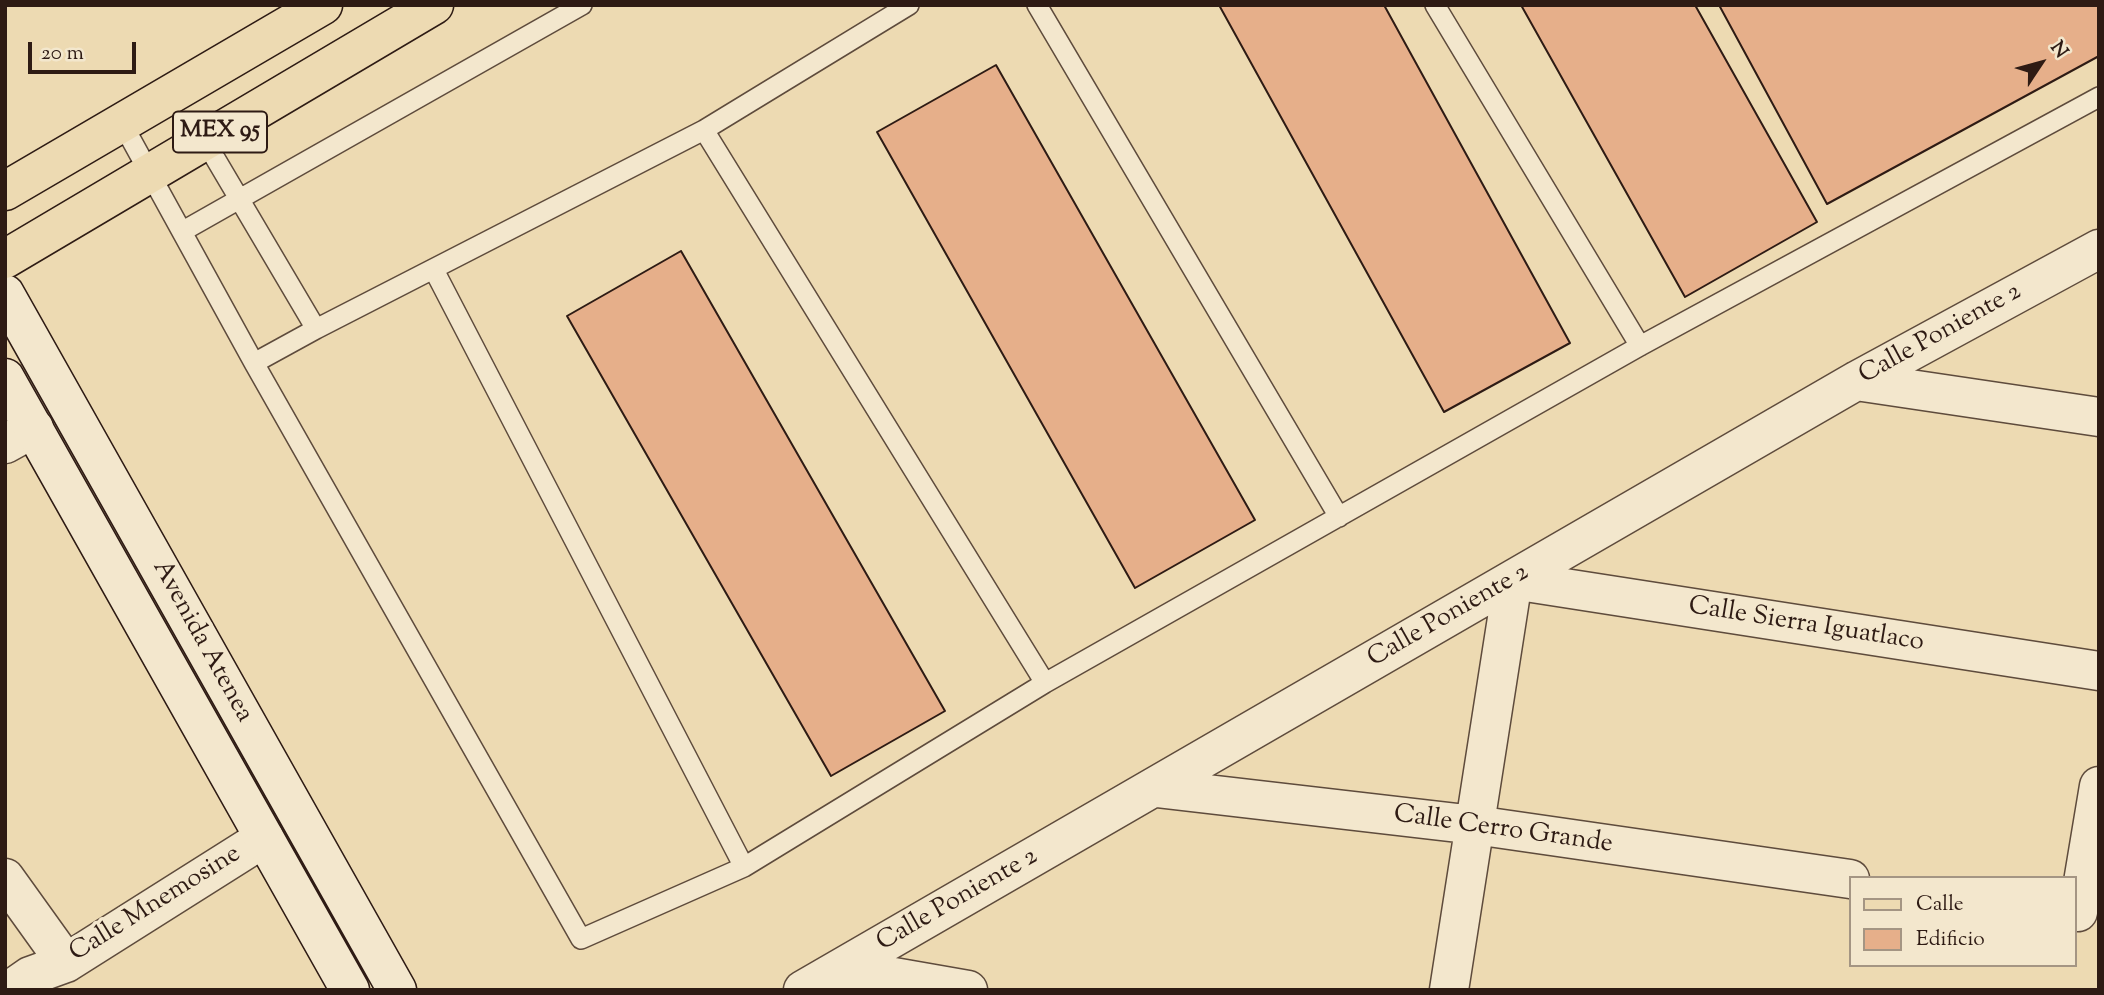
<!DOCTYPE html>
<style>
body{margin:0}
#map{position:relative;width:2104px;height:995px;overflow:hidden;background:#eddab2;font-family:"Sorts Mill Goudy",serif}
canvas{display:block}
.frame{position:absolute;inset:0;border:7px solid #2e1b14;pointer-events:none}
.legend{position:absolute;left:1849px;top:876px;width:228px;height:91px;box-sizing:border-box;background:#f3e7cd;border:2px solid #a49583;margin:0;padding:9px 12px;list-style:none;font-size:21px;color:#2e1b14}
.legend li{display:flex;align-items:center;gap:14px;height:35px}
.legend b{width:35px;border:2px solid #a49583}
.north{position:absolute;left:2006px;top:28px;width:70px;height:70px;-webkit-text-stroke:5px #f3e7cd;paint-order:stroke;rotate:54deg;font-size:19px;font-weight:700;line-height:28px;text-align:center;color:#2e1b14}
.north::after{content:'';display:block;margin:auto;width:24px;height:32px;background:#2e1b14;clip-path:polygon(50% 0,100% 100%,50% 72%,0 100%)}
.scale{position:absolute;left:28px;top:42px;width:108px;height:32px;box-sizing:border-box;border:4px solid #2e1b14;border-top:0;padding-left:9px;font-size:21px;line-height:24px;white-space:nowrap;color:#2e1b14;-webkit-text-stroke:5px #f3e7cd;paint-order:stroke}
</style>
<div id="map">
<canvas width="2104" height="995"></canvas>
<div class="frame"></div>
<ul class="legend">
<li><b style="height:9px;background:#eddab2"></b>Calle</li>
<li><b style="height:19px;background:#e6af8a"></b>Edificio</li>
</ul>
<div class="north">N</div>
<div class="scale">20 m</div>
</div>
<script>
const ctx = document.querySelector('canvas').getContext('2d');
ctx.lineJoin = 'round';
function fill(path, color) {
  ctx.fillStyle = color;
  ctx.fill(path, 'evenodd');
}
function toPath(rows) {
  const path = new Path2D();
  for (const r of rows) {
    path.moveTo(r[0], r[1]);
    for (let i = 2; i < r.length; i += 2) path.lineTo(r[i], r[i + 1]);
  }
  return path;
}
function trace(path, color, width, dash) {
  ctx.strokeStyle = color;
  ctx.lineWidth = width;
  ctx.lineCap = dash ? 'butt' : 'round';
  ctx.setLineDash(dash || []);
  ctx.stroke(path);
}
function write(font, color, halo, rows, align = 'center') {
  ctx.font = font + ' "Sorts Mill Goudy",serif';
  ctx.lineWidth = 7;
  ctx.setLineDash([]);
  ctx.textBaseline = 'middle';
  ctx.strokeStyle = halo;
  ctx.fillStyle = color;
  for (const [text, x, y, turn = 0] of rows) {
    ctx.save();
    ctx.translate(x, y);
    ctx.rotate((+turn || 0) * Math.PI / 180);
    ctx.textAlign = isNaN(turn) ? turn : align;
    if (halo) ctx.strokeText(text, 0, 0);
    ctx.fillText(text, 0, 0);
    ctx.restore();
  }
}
const building = toPath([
 [1219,5,1384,5,1570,343,1444,412,1219,5],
 [1521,5,1695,5,1817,222,1685,297,1521,5],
 [1719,5,2099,5,2099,56,1827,204,1719,5],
 [996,65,1255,520,1135,588,877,132,996,65],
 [681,251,945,711,831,776,567,316,681,251]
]);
const lane = toPath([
 [1037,5,1339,517],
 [1435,5,1640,346],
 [122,123,254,363,581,939,744,867,1045,683,1640,346,2099,97],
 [704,130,1045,683],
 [205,141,316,329,254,363],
 [183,231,582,5],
 [434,270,744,867],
 [316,329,704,130,909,5]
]);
const street = toPath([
 [1856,381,2099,417],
 [5,444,34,428],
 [1156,788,1475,825,1850,879],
 [5,878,66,963],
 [2078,912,2099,786],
 [842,968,968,990],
 [10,990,30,976,66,963,264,838],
 [803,990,1856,381,2099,249],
 [1449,990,1513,580,2099,671]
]);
const secondary = toPath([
 [5,294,397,990],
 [5,378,350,990]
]);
const primary = toPath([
 [5,191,323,5],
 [5,259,434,5]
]);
const shields = [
 [220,132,94]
];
const shieldNames = [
 ["MEX 95",220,132]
];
const streetNames = [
 ["Calle Poniente 2",1941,335,-29],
 ["Calle Poniente 2",1449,617,-30],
 ["Calle Sierra Iguatlaco",1806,626,9],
 ["Avenida Atenea",201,642,61],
 ["Calle Cerro Grande",1503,831,8],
 ["Calle Poniente 2",958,901,-30],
 ["Calle Mnemosine",156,905,-32]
];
fill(building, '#e6af8a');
trace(building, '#2e1b14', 2);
trace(lane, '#5e4b3c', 22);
trace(street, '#5e4b3c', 41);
trace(secondary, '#2e1b14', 41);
trace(primary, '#2e1b14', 41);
trace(lane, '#f3e7cd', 19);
trace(street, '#f3e7cd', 38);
trace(secondary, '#f3e7cd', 38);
trace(primary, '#eddab2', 38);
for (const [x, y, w] of shields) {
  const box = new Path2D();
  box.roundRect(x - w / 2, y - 20.5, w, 41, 5);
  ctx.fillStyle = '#f3e7cd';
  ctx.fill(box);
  trace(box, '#2e1b14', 2);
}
write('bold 24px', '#2e1b14', null, shieldNames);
write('26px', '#2e1b14', '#f3e7cd', streetNames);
</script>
